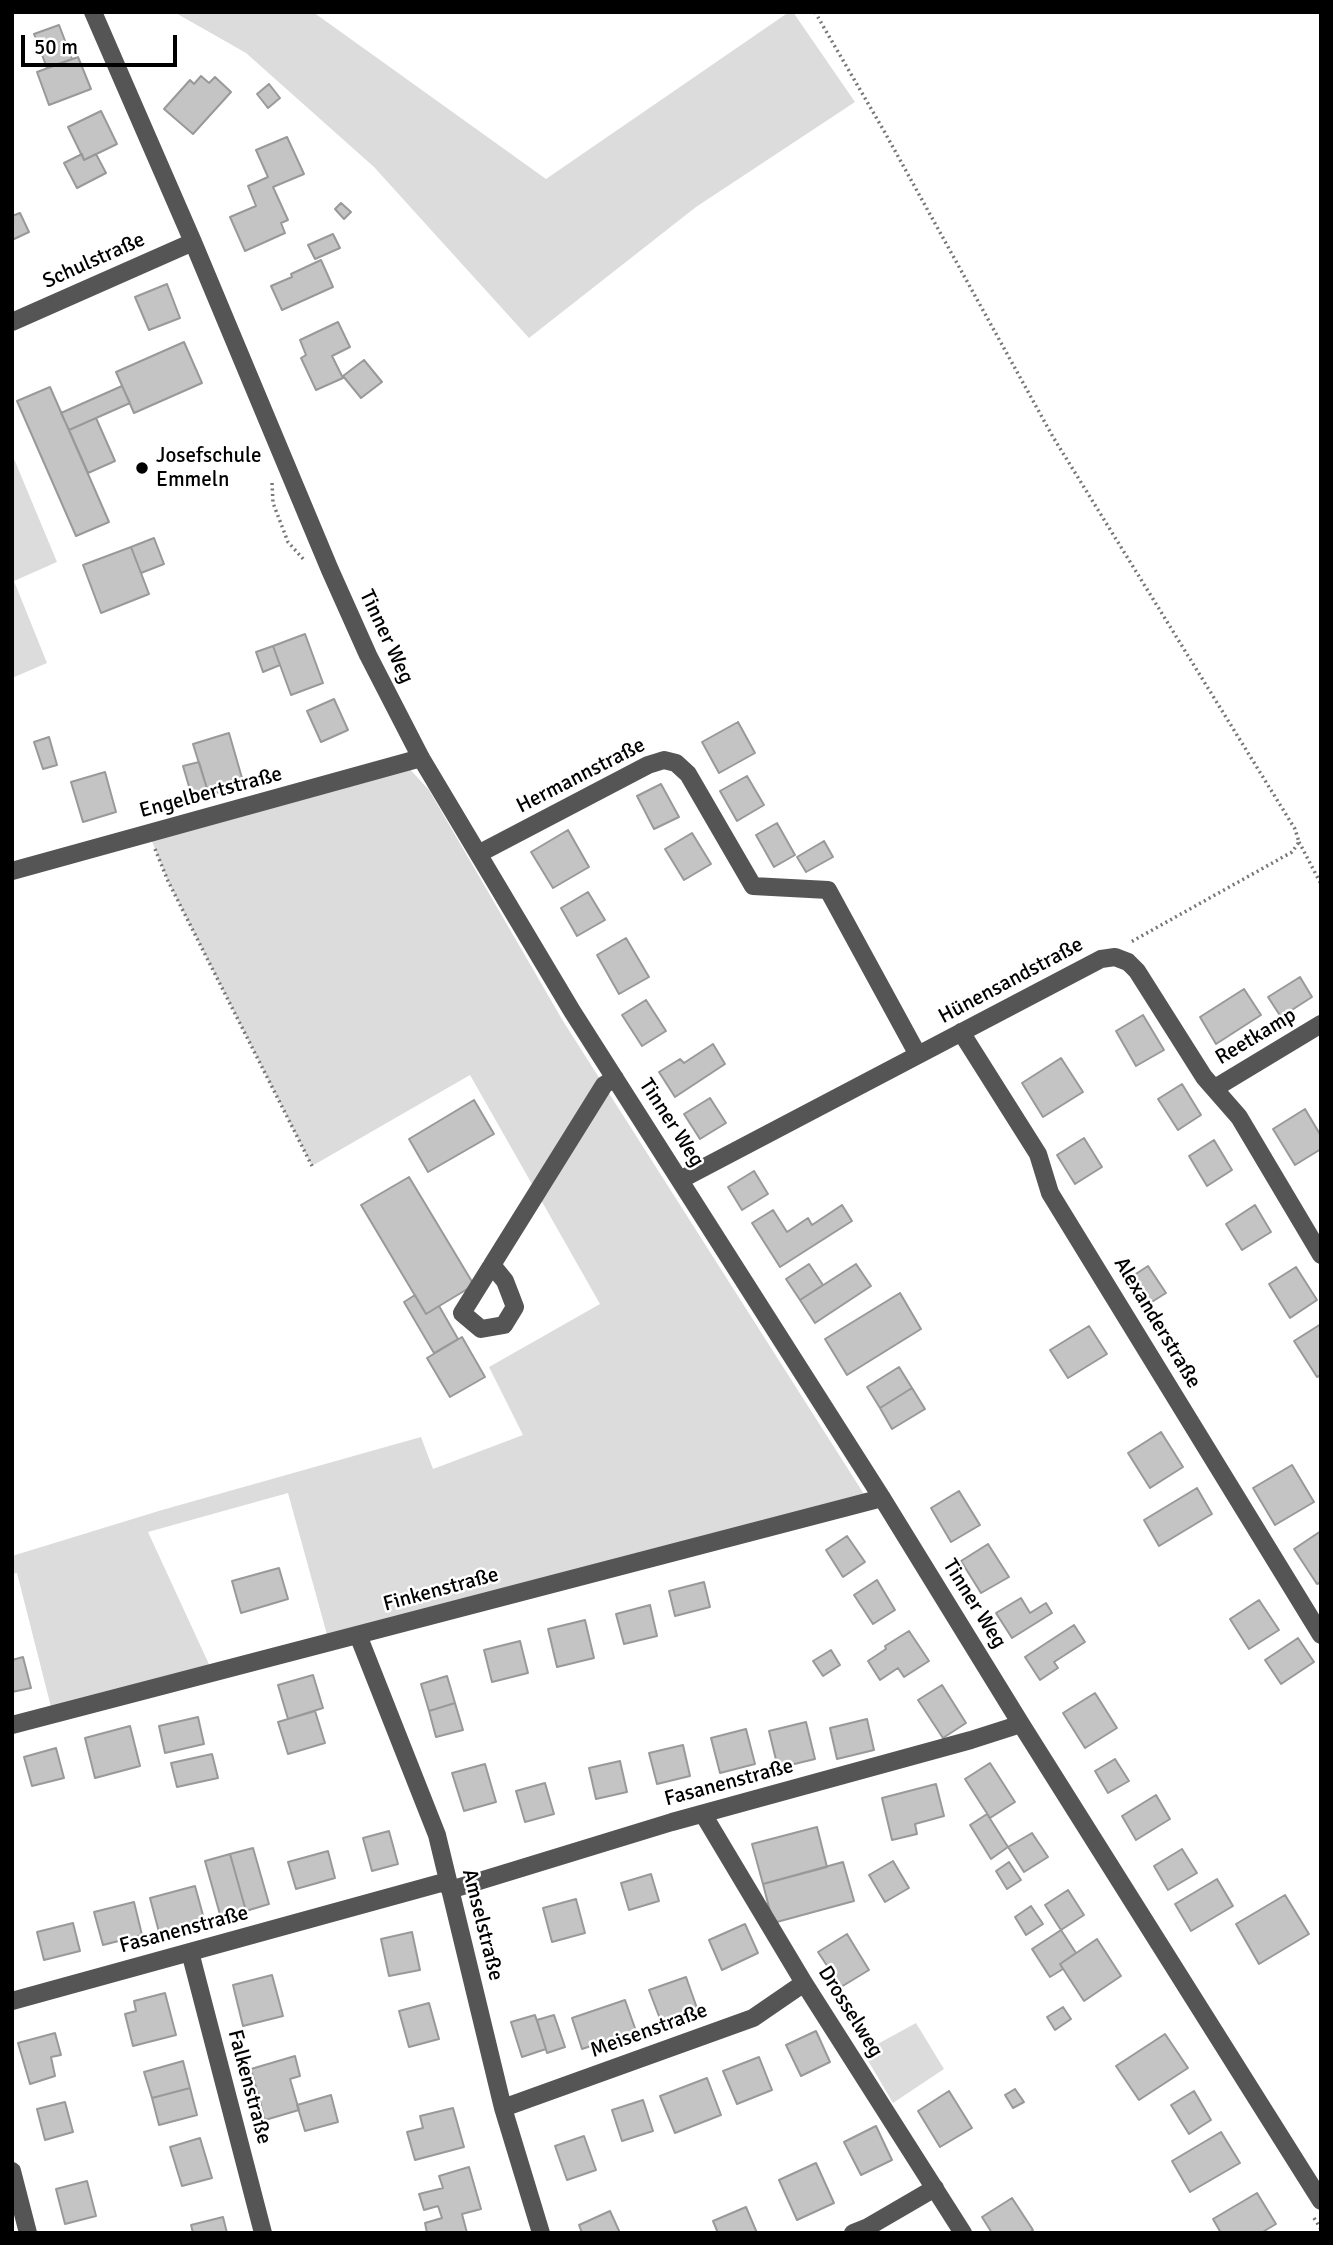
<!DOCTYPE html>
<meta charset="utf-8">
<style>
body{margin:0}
#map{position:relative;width:1333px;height:2245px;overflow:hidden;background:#fff;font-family:Signika,sans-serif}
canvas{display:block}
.frame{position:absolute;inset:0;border:14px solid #000;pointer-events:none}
.scale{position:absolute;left:21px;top:35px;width:156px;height:32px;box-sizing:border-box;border:4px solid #000;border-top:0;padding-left:9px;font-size:21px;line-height:24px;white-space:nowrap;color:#000;-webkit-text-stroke:5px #fff;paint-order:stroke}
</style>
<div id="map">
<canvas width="1333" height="2245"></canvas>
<div class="frame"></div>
<div class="scale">50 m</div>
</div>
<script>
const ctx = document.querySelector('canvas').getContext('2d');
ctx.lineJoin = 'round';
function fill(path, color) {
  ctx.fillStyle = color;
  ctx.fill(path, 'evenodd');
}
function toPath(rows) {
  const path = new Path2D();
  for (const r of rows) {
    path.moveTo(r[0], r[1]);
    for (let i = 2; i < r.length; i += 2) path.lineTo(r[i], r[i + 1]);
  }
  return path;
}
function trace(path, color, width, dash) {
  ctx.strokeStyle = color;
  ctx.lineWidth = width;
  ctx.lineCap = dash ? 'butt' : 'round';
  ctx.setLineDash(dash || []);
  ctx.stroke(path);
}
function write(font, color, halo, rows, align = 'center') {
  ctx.font = font + ' Signika,sans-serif';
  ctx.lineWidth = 5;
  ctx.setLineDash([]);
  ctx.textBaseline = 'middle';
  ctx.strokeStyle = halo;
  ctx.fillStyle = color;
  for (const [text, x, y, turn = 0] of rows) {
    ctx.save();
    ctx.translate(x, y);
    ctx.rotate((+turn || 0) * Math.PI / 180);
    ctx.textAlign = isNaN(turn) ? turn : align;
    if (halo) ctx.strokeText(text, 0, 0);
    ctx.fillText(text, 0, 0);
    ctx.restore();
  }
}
const green = toPath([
 [174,12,313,12,546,179,789,12,793,12,855,102,696,207,529,338,374,167,246,53],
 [12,454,57,562,14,581,47,663,12,678],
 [405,764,429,790,563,1021,869,1502,329,1642,288,1493,148,1532,213,1673,53,1715,17,1573,12,1574,12,1556,162,1510,421,1437,433,1469,523,1435,489,1367,600,1304,470,1075,312,1166,168,881,149,834],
 [916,2023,944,2069,893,2103,863,2052]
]);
const building = toPath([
 [59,25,72,59,47,68,34,34,59,25],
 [78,57,91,89,49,105,37,72,78,57],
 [201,76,209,83,215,77,231,92,193,134,164,109,190,80,194,84,201,76],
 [269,84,280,98,268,108,257,94,269,84],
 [101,111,117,144,84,160,68,127,101,111],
 [287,137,304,174,273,187,288,220,281,223,285,233,245,251,230,217,256,206,248,186,268,177,256,150,287,137],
 [82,154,84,160,96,154,106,173,77,188,64,163,82,154],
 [341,203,351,212,344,219,335,209,341,203],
 [20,213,29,232,12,240,12,216,20,213],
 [333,234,340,248,315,259,308,245,333,234],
 [321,260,333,287,282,310,271,286,292,277,291,274,321,260],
 [167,284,180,318,149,330,135,297,167,284],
 [338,322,350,347,332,356,343,378,316,390,301,358,306,355,300,340,338,322],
 [184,342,202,383,134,413,116,372,184,342],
 [364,360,382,382,361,398,343,376,364,360],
 [122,386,130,403,69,430,61,413,122,386],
 [50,387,109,522,76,536,17,401,50,387],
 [96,418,115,461,88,473,69,430,96,418],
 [154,538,164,564,141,573,131,547,154,538],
 [131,547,149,594,101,613,83,565,131,547],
 [305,634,323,683,291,695,273,646,305,634],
 [273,646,280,665,263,672,256,652,273,646],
 [334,699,348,730,321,742,307,711,334,699],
 [738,722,755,753,719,773,702,742,738,722],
 [229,733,244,785,209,795,193,744,229,733],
 [49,737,57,765,43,769,34,742,49,737],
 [199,762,209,795,193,800,183,766,199,762],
 [105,772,116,812,83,822,71,782,105,772],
 [747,776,764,805,737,821,720,791,747,776],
 [661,784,679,817,654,829,637,796,661,784],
 [777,823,795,855,774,867,756,835,777,823],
 [568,830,589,867,553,888,531,852,568,830],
 [692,833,711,864,684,880,665,849,692,833],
 [824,841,833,857,806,872,797,857,824,841],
 [588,892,605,920,577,936,561,908,588,892],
 [626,938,649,977,619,994,597,955,626,938],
 [1300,977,1312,997,1281,1017,1268,997,1300,977],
 [1244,989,1261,1015,1216,1044,1200,1017,1244,989],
 [646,1000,666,1031,642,1046,622,1015,646,1000],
 [1143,1015,1164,1050,1136,1066,1116,1031,1143,1015],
 [713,1044,725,1064,675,1097,659,1072,680,1059,684,1063,713,1044],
 [1061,1058,1083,1092,1043,1117,1022,1083,1061,1058],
 [1182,1084,1201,1115,1178,1130,1158,1099,1182,1084],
 [710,1098,726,1123,700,1139,684,1114,710,1098],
 [474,1100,494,1134,428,1172,409,1139,474,1100],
 [1305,1109,1321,1136,1321,1149,1295,1165,1273,1129,1305,1109],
 [1084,1138,1102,1167,1075,1184,1057,1155,1084,1138],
 [1214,1140,1232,1170,1207,1186,1189,1156,1214,1140],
 [754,1171,768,1194,742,1210,728,1187,754,1171],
 [409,1177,474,1285,426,1314,361,1205,409,1177],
 [842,1205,852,1221,780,1267,752,1223,773,1210,787,1232,808,1218,812,1225,842,1205],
 [1255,1205,1271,1232,1242,1250,1226,1224,1255,1205],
 [809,1264,823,1285,800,1300,786,1279,809,1264],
 [856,1264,871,1286,815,1323,800,1300,856,1264],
 [1148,1266,1166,1293,1142,1308,1125,1281,1148,1266],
 [1296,1267,1317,1300,1290,1318,1269,1284,1296,1267],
 [900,1293,921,1329,847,1375,825,1339,900,1293],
 [415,1295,426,1314,439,1306,458,1339,434,1353,404,1302,415,1295],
 [1321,1324,1321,1375,1317,1377,1294,1341,1321,1324],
 [1089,1326,1107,1354,1068,1378,1050,1350,1089,1326],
 [462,1337,485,1377,450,1397,427,1358,462,1337],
 [899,1367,912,1388,880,1408,867,1387,899,1367],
 [912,1388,925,1409,892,1429,880,1408,912,1388],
 [1161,1432,1183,1467,1150,1488,1128,1453,1161,1432],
 [1292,1465,1314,1502,1275,1525,1253,1488,1292,1465],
 [1197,1488,1212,1514,1159,1546,1144,1520,1197,1488],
 [959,1491,980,1525,951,1542,931,1508,959,1491],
 [1321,1531,1321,1582,1317,1584,1294,1549,1321,1531],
 [847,1536,865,1562,843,1577,826,1550,847,1536],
 [988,1544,1009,1577,981,1593,961,1561,988,1544],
 [279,1568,288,1599,241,1613,232,1581,279,1568],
 [877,1580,895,1610,873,1624,854,1595,877,1580],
 [704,1582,710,1607,675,1616,669,1591,704,1582],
 [1021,1598,1030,1613,1046,1603,1052,1613,1012,1638,996,1613,1021,1598],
 [1259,1600,1279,1630,1249,1649,1230,1619,1259,1600],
 [650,1605,657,1636,624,1644,616,1614,650,1605],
 [585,1620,594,1658,557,1667,548,1629,585,1620],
 [1074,1625,1085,1642,1054,1662,1058,1668,1040,1680,1025,1657,1074,1625],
 [909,1631,929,1661,904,1677,898,1668,880,1680,868,1661,886,1649,885,1646,909,1631],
 [1298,1638,1314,1662,1281,1684,1265,1660,1298,1638],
 [520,1641,528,1673,492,1682,484,1650,520,1641],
 [831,1650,840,1665,823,1676,813,1661,831,1650],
 [23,1657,31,1688,12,1692,12,1660,23,1657],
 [313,1675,323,1708,288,1719,278,1685,313,1675],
 [447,1676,455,1703,429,1711,421,1684,447,1676],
 [942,1685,966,1723,943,1738,918,1700,942,1685],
 [1095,1693,1117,1728,1085,1748,1063,1713,1095,1693],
 [455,1703,463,1730,436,1737,429,1711,455,1703],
 [315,1711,325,1743,288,1754,278,1722,315,1711],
 [198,1717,204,1744,165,1753,159,1726,198,1717],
 [867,1719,874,1750,837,1759,830,1728,867,1719],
 [806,1722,815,1759,778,1768,769,1731,806,1722],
 [130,1726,140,1766,95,1778,85,1738,130,1726],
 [746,1729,755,1764,720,1773,711,1738,746,1729],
 [683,1745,690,1776,657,1784,649,1753,683,1745],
 [56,1748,64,1778,32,1786,24,1757,56,1748],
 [212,1754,218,1778,177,1787,171,1763,212,1754],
 [1115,1759,1129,1781,1108,1793,1095,1771,1115,1759],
 [620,1761,627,1792,596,1799,589,1768,620,1761],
 [990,1763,1015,1802,990,1818,965,1779,990,1763],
 [485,1764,496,1802,464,1811,452,1773,485,1764],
 [545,1783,554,1814,525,1822,516,1791,545,1783],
 [936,1784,944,1816,915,1824,917,1834,892,1840,882,1798,936,1784],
 [1156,1795,1170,1819,1136,1840,1122,1816,1156,1795],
 [987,1814,1008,1847,991,1859,970,1825,987,1814],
 [817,1827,827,1867,763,1884,752,1844,817,1827],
 [389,1831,398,1864,372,1871,363,1838,389,1831],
 [1032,1833,1048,1857,1024,1872,1008,1847,1032,1833],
 [253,1848,269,1904,246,1911,230,1854,253,1848],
 [1182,1849,1197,1873,1168,1890,1154,1866,1182,1849],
 [328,1851,335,1878,296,1889,288,1862,328,1851],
 [230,1854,246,1911,221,1918,205,1861,230,1854],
 [893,1861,909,1888,885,1902,869,1875,893,1861],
 [843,1862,854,1901,773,1923,763,1884,843,1862],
 [1009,1862,1021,1880,1007,1889,996,1871,1009,1862],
 [651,1874,659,1901,629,1910,621,1883,651,1874],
 [1217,1879,1233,1906,1191,1931,1175,1904,1217,1879],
 [195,1886,204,1919,159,1932,150,1898,195,1886],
 [1068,1890,1084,1915,1061,1930,1045,1905,1068,1890],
 [1285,1895,1309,1934,1259,1964,1236,1924,1285,1895],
 [576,1899,585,1933,552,1942,543,1908,576,1899],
 [134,1902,142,1935,103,1945,94,1912,134,1902],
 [1031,1906,1043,1924,1026,1935,1015,1917,1031,1906],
 [73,1923,80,1951,44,1960,37,1932,73,1923],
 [745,1924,758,1953,722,1970,709,1940,745,1924],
 [1061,1930,1076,1953,1060,1964,1063,1969,1050,1977,1032,1949,1061,1930],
 [412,1932,420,1970,389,1976,381,1939,412,1932],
 [847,1934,869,1970,841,1987,818,1952,847,1934],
 [1097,1939,1121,1976,1084,2001,1060,1964,1097,1939],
 [272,1975,283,2016,243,2026,233,1985,272,1975],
 [686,1977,698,2011,662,2024,649,1990,686,1977],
 [165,1993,176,2035,133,2046,125,2014,136,2011,134,2001,165,1993],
 [625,2000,636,2031,582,2049,572,2018,625,2000],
 [429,2003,439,2039,409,2047,399,2011,429,2003],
 [1063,2007,1071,2019,1055,2030,1047,2017,1063,2007],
 [535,2015,546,2049,522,2057,511,2022,535,2015],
 [554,2015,565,2047,547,2053,537,2020,554,2015],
 [816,2031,830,2062,801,2076,786,2045,816,2031],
 [55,2033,61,2055,51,2057,55,2076,30,2084,18,2043,55,2033],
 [1165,2034,1188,2068,1139,2100,1116,2066,1165,2034],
 [295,2056,300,2076,290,2079,299,2110,265,2120,251,2069,295,2056],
 [759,2057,772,2090,737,2104,723,2071,759,2057],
 [183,2061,190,2088,152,2098,144,2072,183,2061],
 [707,2078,721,2115,675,2133,660,2096,707,2078],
 [190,2088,197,2115,159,2125,152,2098,190,2088],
 [1015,2089,1024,2102,1013,2108,1005,2095,1015,2089],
 [949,2091,972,2128,940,2147,918,2111,949,2091],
 [1194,2091,1211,2120,1189,2134,1171,2105,1194,2091],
 [331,2095,338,2122,305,2131,297,2105,331,2095],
 [643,2100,653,2131,622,2141,612,2110,643,2100],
 [65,2102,73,2132,45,2140,37,2109,65,2102],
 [453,2108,464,2147,415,2160,407,2132,423,2128,420,2116,453,2108],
 [876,2126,892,2160,861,2175,844,2142,876,2126],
 [1221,2132,1240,2163,1190,2192,1172,2161,1221,2132],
 [584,2136,596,2170,567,2180,555,2146,584,2136],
 [200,2138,212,2178,182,2186,170,2147,200,2138],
 [816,2163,834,2203,797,2220,779,2180,816,2163],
 [469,2167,481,2209,462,2214,467,2233,427,2233,425,2223,442,2218,438,2206,424,2210,419,2194,443,2188,439,2176,469,2167],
 [87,2181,96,2216,65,2224,56,2189,87,2181],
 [1257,2193,1276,2224,1261,2233,1221,2233,1213,2219,1257,2193],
 [1012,2198,1033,2230,1029,2233,992,2233,982,2217,1012,2198],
 [746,2207,757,2233,718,2233,713,2221,746,2207],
 [610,2211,620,2233,582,2233,579,2225,610,2211],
 [223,2217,227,2233,193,2233,191,2225,223,2217]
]);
const path = toPath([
 [815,12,884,131,1053,437,1295,829,1299,842,1292,852,1129,943],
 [272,483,273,503,288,542,305,561],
 [1299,842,1321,884],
 [155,849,168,881,312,1166],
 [1314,2218,1321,2229]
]);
const minor = toPath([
 [93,12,193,242,330,570,368,655,421,758,572,1011,882,1498,1021,1724,1321,2201],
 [12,322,193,242],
 [480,853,648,765,664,760,676,763,688,774,753,886,828,890,918,1055],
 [12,871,421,758],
 [961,1032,1038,1154,1050,1193,1321,1635],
 [1215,1088,1321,1024],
 [680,1180,1101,959,1115,957,1128,962,1137,971,1204,1077,1239,1117,1321,1255],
 [492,1265,505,1281,515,1307,504,1325,481,1329,462,1313,604,1085,615,1078],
 [358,1635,437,1835,503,2108,541,2233],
 [12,1725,882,1498],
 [703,1814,804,1983,963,2233],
 [450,1890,672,1822,971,1740,1021,1724],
 [190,1952,263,2233],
 [12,2001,448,1881],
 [503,2108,753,2018,804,1983],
 [12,2171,28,2233],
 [853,2233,868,2227,935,2188]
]);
const markers = [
 [142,468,7,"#000"]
];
const streetNames = [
 ["Schulstraße",94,261,-24],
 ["Tinner Weg",386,637,65],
 ["Hermannstraße",581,776,-27],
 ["Engelbertstraße",211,793,-15],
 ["Hünensandstraße",1011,981,-28],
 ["Reetkamp",1256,1037,-31],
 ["Tinner Weg",671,1123,57],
 ["Alexanderstraße",1157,1323,59],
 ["Finkenstraße",441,1590,-15],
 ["Tinner Weg",974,1604,58],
 ["Fasanenstraße",729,1783,-15],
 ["Amselstraße",482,1925,76],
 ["Fasanenstraße",184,1930,-15],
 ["Drosselweg",850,2012,58],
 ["Meisenstraße",649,2031,-20],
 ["Falkenstraße",249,2087,75]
];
const poiNames = [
 ["Josefschule",156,456],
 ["Emmeln",156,480]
];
fill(green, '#dcdcdc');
fill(building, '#c4c4c4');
trace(building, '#999', 2);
trace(path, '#777', 3.5, [2, 3.5]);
trace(minor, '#555', 18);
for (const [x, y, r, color] of markers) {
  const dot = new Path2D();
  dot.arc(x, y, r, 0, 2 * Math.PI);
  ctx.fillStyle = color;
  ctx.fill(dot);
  trace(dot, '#fff', 2.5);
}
write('21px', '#000', '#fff', streetNames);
write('21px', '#000', '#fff', poiNames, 'left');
</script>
